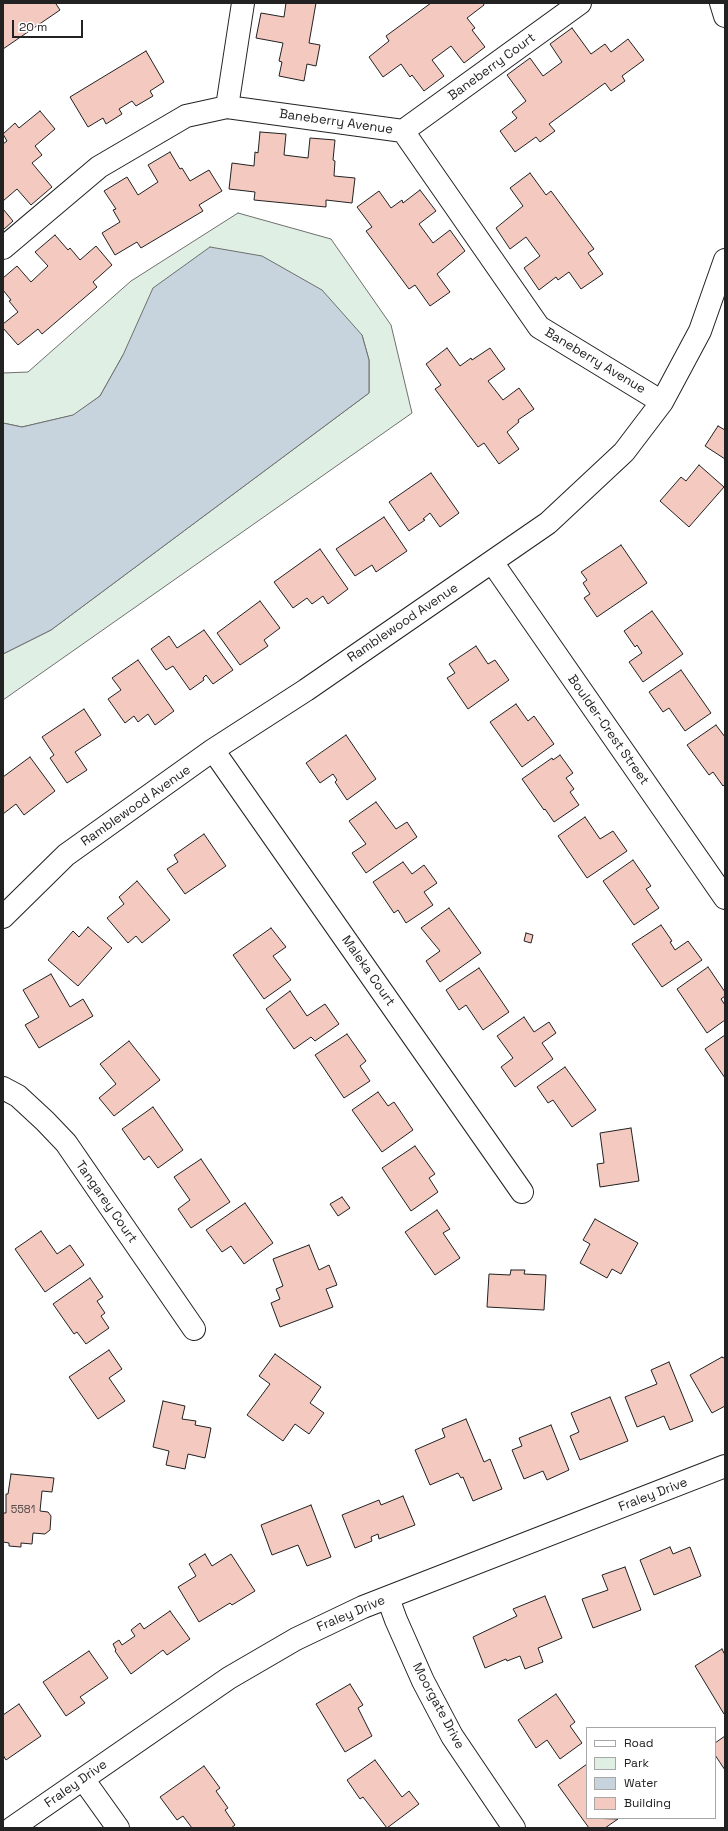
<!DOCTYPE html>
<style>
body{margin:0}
#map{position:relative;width:728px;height:1831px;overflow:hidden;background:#fff;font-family:"Space Grotesk",sans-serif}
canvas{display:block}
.frame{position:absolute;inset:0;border:4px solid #222;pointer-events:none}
.legend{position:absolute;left:586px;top:1727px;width:130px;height:92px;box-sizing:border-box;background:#fff;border:1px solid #a7a7a7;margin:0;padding:5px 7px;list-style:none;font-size:12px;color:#222}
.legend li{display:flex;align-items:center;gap:8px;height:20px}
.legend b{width:20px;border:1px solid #a7a7a7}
.scale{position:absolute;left:12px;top:20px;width:71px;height:18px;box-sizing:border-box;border:2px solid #222;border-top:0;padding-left:5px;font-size:12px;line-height:14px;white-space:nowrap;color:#222;-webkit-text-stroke:3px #fff;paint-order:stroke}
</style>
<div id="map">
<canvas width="728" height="1831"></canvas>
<div class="frame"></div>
<ul class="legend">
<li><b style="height:5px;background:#fff"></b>Road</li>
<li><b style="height:11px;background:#e0efe3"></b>Park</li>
<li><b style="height:11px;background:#c7d3dd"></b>Water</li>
<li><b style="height:11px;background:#f3c9c0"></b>Building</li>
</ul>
<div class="scale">20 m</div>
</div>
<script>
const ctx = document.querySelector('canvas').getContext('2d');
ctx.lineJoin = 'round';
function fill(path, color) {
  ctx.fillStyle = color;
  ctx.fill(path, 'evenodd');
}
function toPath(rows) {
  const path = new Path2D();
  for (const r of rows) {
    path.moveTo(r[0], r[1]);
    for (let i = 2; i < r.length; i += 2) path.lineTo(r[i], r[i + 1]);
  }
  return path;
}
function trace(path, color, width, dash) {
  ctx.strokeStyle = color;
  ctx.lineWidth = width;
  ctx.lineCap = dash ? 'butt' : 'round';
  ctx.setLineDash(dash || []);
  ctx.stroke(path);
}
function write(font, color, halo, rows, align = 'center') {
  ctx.font = font + ' "Space Grotesk",sans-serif';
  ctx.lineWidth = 3;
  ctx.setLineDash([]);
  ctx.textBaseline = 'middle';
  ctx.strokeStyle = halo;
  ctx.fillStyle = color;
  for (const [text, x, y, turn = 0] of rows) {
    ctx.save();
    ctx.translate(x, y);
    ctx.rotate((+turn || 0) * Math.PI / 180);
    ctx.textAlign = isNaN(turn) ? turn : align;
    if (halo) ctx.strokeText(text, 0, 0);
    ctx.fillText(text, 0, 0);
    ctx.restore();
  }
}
const green = toPath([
 [238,213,331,239,391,325,412,413,3,700,3,654,51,630,369,393,369,360,362,335,123,355,100,396,74,415,22,427,3,423,3,373,28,372,131,281,238,213]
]);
const water = toPath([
 [210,247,262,256,322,290,362,335,369,360,369,393,51,630,3,654,3,423,22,427,73,415,100,396,123,355,153,288,210,247]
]);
const building = toPath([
 [3,3,57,3,56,4,60,10,3,49,3,3],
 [286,3,316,3,309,43,320,45,316,66,307,64,304,81,279,76,282,62,279,61,283,43,256,38,261,13,284,17,286,3],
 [431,3,483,3,484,5,467,18,475,28,472,30,485,47,464,63,451,46,432,60,444,76,424,91,412,75,410,77,401,64,383,77,369,57,389,41,386,36,431,3],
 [572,28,591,54,605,44,611,52,628,39,644,60,622,76,625,81,611,91,605,83,549,124,555,131,540,142,536,137,515,152,500,131,517,118,512,112,526,101,507,75,530,58,543,76,562,62,550,44,572,28],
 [146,51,164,82,150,91,153,96,136,106,132,101,119,109,122,114,106,124,103,118,88,127,70,97,146,51],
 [40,111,55,129,35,146,42,155,32,163,52,187,31,205,17,189,3,201,3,144,7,141,3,134,15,123,19,128,40,111],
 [260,132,286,134,284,155,308,158,310,138,335,140,333,160,335,161,334,176,355,178,352,203,326,200,326,207,254,200,255,192,229,189,232,163,254,166,255,152,258,153,260,132],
 [170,152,180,169,182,168,190,181,209,170,222,191,199,205,203,211,141,248,137,242,115,255,102,233,120,222,113,210,116,209,104,191,127,177,138,195,158,182,148,165,170,152],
 [530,173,546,195,551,191,594,249,588,253,603,274,581,289,569,272,558,280,556,277,539,290,524,268,540,256,526,237,510,249,496,228,523,206,510,188,530,173],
 [420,190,436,211,419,224,433,243,450,230,465,251,437,274,450,292,430,306,415,285,409,289,366,231,372,227,357,207,379,191,391,208,402,200,403,203,420,190],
 [3,209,13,221,3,230,3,209],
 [55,235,68,250,70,248,80,260,96,246,112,265,93,282,97,287,42,334,38,329,18,345,3,328,3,324,18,312,9,301,11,300,3,290,3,278,17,266,31,282,48,266,35,252,55,235],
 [447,348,460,366,471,358,472,360,490,348,505,369,488,381,503,400,519,388,534,409,518,420,519,422,507,432,519,449,499,464,484,443,478,447,435,389,441,385,426,364,447,348],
 [718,426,725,430,725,459,705,446,718,426],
 [699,465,724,487,689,527,660,501,681,477,686,481,699,465],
 [431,473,459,513,440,527,430,513,423,519,425,520,409,531,389,502,431,473],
 [384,517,407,551,376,572,372,565,355,576,336,549,384,517],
 [621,545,647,583,597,617,584,598,590,594,583,583,587,580,581,572,621,545],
 [320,549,348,589,328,604,323,596,312,604,307,598,293,608,274,582,320,549],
 [260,601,280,628,264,640,268,646,240,665,217,633,260,601],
 [652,611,683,654,643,682,629,662,642,653,637,645,635,647,624,631,652,611],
 [204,630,233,670,213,684,206,675,203,678,204,680,190,690,173,666,166,670,151,649,169,636,177,648,204,630],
 [476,646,488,664,495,660,509,680,468,709,447,678,455,673,449,664,476,646],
 [138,660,174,711,155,725,148,714,138,722,134,716,125,723,108,699,121,690,112,678,138,660],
 [681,670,711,713,685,731,669,708,663,712,649,692,681,670],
 [516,704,528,721,534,716,554,744,522,767,490,722,516,704],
 [84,709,101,735,75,752,87,770,67,783,50,758,54,755,42,737,84,709],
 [716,725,725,737,725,784,723,786,713,772,709,775,687,745,716,725],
 [346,735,376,779,347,800,335,782,337,780,333,774,320,783,306,763,346,735],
 [560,755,573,773,566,778,574,789,570,792,579,805,554,822,545,809,544,810,522,779,552,758,553,760,560,755],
 [30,757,55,791,24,815,16,804,3,814,3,777,30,757],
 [376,802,396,829,407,822,417,837,366,873,352,853,366,844,349,821,376,802],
 [585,817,600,839,613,831,627,851,587,878,558,836,585,817],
 [204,834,226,866,185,894,167,869,178,862,174,855,204,834],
 [633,860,651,886,646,889,659,908,634,925,603,881,633,860],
 [403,862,412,874,424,865,437,883,424,892,433,905,406,923,398,910,394,913,373,882,403,862],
 [137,881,170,920,142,943,136,936,128,943,107,918,124,904,119,897,137,881],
 [449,908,481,953,440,982,426,961,440,951,421,928,449,908],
 [661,925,672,941,670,942,675,950,688,941,702,960,662,987,632,944,661,925],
 [88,927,112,948,78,986,48,960,73,931,79,937,88,927],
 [271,928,286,947,273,956,291,980,264,999,233,955,271,928],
 [526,933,533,935,531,943,524,941,526,933],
 [708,967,725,992,725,996,721,999,725,1005,725,1020,707,1033,677,989,708,967],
 [479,968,509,1012,483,1030,466,1005,459,1010,446,990,479,968],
 [51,974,70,1007,83,999,93,1016,39,1048,25,1025,39,1017,23,990,51,974],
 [290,991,307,1016,325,1004,339,1024,315,1041,311,1037,294,1049,266,1009,290,991],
 [524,1017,534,1032,549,1022,556,1033,542,1043,553,1059,515,1087,501,1067,513,1058,497,1036,524,1017],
 [347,1034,366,1061,360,1066,370,1081,344,1098,315,1055,347,1034],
 [725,1035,725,1078,705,1049,725,1035],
 [129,1041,160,1080,114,1116,99,1098,116,1084,100,1064,129,1041],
 [565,1067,596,1110,572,1127,553,1100,548,1103,537,1087,565,1067],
 [378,1092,388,1106,394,1102,413,1130,382,1152,352,1110,378,1092],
 [153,1107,183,1150,158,1168,149,1156,144,1160,122,1129,153,1107],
 [631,1128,639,1181,600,1187,597,1164,604,1163,600,1133,631,1128],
 [415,1146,435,1174,429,1178,438,1192,411,1211,382,1168,415,1146],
 [201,1159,230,1202,191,1228,178,1209,190,1200,174,1177,201,1159],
 [342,1197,350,1208,338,1216,330,1204,342,1197],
 [245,1203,273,1243,244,1264,231,1246,222,1252,206,1230,245,1203],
 [437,1210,450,1229,443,1233,460,1258,435,1275,405,1232,437,1210],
 [595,1219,638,1243,621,1274,612,1269,607,1278,580,1263,590,1244,583,1240,595,1219],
 [41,1231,57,1254,70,1245,84,1265,45,1292,15,1249,41,1231],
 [309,1245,319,1270,329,1265,337,1285,326,1289,333,1307,280,1327,271,1303,280,1299,276,1289,283,1286,273,1259,309,1245],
 [511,1270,525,1270,524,1274,546,1275,544,1310,487,1307,489,1274,510,1275,511,1270],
 [90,1278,103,1297,97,1301,105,1313,101,1316,109,1328,86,1344,77,1332,74,1334,53,1304,90,1278],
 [109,1350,122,1369,109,1378,125,1401,98,1419,69,1377,109,1350],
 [275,1354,321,1387,310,1403,324,1413,309,1434,295,1424,283,1441,247,1415,270,1384,259,1376,275,1354],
 [722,1357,723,1358,725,1357,725,1406,712,1413,690,1375,722,1357],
 [669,1362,693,1421,670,1430,664,1416,637,1427,625,1397,657,1384,651,1370,669,1362],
 [610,1397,628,1441,580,1460,570,1436,579,1432,571,1413,610,1397],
 [163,1401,185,1406,182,1419,196,1421,195,1425,211,1428,205,1458,188,1454,185,1469,166,1465,169,1451,153,1447,163,1401],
 [466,1419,484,1462,490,1459,502,1489,473,1501,463,1477,461,1478,458,1473,430,1485,415,1450,445,1437,442,1429,466,1419],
 [551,1425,569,1470,547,1480,543,1471,524,1479,512,1450,522,1446,519,1438,551,1425],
 [11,1474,54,1478,52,1492,42,1491,40,1511,48,1512,51,1516,50,1530,45,1534,33,1533,32,1544,21,1543,21,1547,9,1546,9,1543,3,1542,3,1513,6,1513,6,1494,8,1494,11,1474],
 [403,1496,415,1525,379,1539,378,1534,371,1537,372,1541,355,1548,342,1515,379,1500,381,1505,403,1496],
 [311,1505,331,1557,307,1566,298,1545,272,1555,261,1525,311,1505],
 [670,1547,673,1554,690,1547,701,1576,654,1595,640,1560,670,1547],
 [205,1554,212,1566,231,1554,255,1591,232,1605,230,1603,199,1622,178,1587,196,1576,189,1564,205,1554],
 [625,1567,641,1610,593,1628,582,1599,608,1590,602,1575,625,1567],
 [545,1596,562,1638,538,1648,543,1662,525,1669,520,1656,507,1661,506,1659,485,1668,473,1637,517,1616,513,1609,545,1596],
 [170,1611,190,1639,167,1655,163,1650,131,1674,115,1651,116,1650,113,1644,119,1640,122,1645,135,1636,131,1630,140,1623,144,1629,170,1611],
 [722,1649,725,1655,725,1713,724,1714,695,1666,722,1649],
 [89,1651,108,1678,80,1697,85,1703,66,1716,43,1682,89,1651],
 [350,1684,363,1705,358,1708,372,1736,345,1752,316,1704,350,1684],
 [556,1694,575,1722,570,1726,582,1743,560,1759,547,1740,536,1748,518,1720,556,1694],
 [19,1704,41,1736,6,1760,3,1755,3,1715,19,1704],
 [725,1736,725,1770,715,1755,715,1743,725,1736],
 [375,1760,402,1797,409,1791,419,1804,387,1828,363,1797,360,1799,347,1780,375,1760],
 [587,1764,587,1818,618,1819,605,1828,589,1828,558,1785,587,1764],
 [204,1766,220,1788,216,1791,228,1808,225,1810,235,1825,231,1828,192,1828,183,1816,177,1820,160,1797,204,1766]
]);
const minor = toPath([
 [721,3,725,16],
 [227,107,243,3],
 [403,131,580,3],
 [3,248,99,167,186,116,227,107,403,131,539,327,662,402],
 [492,562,725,898],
 [213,750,522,1192],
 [3,917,66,855,213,750,306,690,548,523,624,452,662,402,700,331,725,260],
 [3,1088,18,1096,45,1121,66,1143,194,1329],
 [388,1598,396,1620,423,1681,452,1736,514,1828],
 [83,1779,118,1828],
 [12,1828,229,1678,296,1639,363,1607,725,1466]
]);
const numberNames = [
 ["5581",23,1510]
];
const streetNames = [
 ["Baneberry Court",492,67,-36],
 ["Baneberry Avenue",336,122,8],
 ["Baneberry Avenue",595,361,31],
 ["Ramblewood Avenue",403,623,-34],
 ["Boulder-Crest Street",608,730,55],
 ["Ramblewood Avenue",136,806,-35],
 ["Maleka Court",368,971,55],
 ["Tangarey Court",106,1202,55],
 ["Fraley Drive",653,1495,-21],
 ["Fraley Drive",351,1614,-23],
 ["Moorgate Drive",438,1706,62],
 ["Fraley Drive",76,1784,-35]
];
fill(green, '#e0efe3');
trace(green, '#6f6f6f', 1);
fill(water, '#c7d3dd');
trace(water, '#6f6f6f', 1);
fill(building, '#f3c9c0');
trace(building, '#222', 1);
trace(minor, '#222', 24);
trace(minor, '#fff', 22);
write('11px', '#564c4a', null, numberNames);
write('13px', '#222', '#fff', streetNames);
</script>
